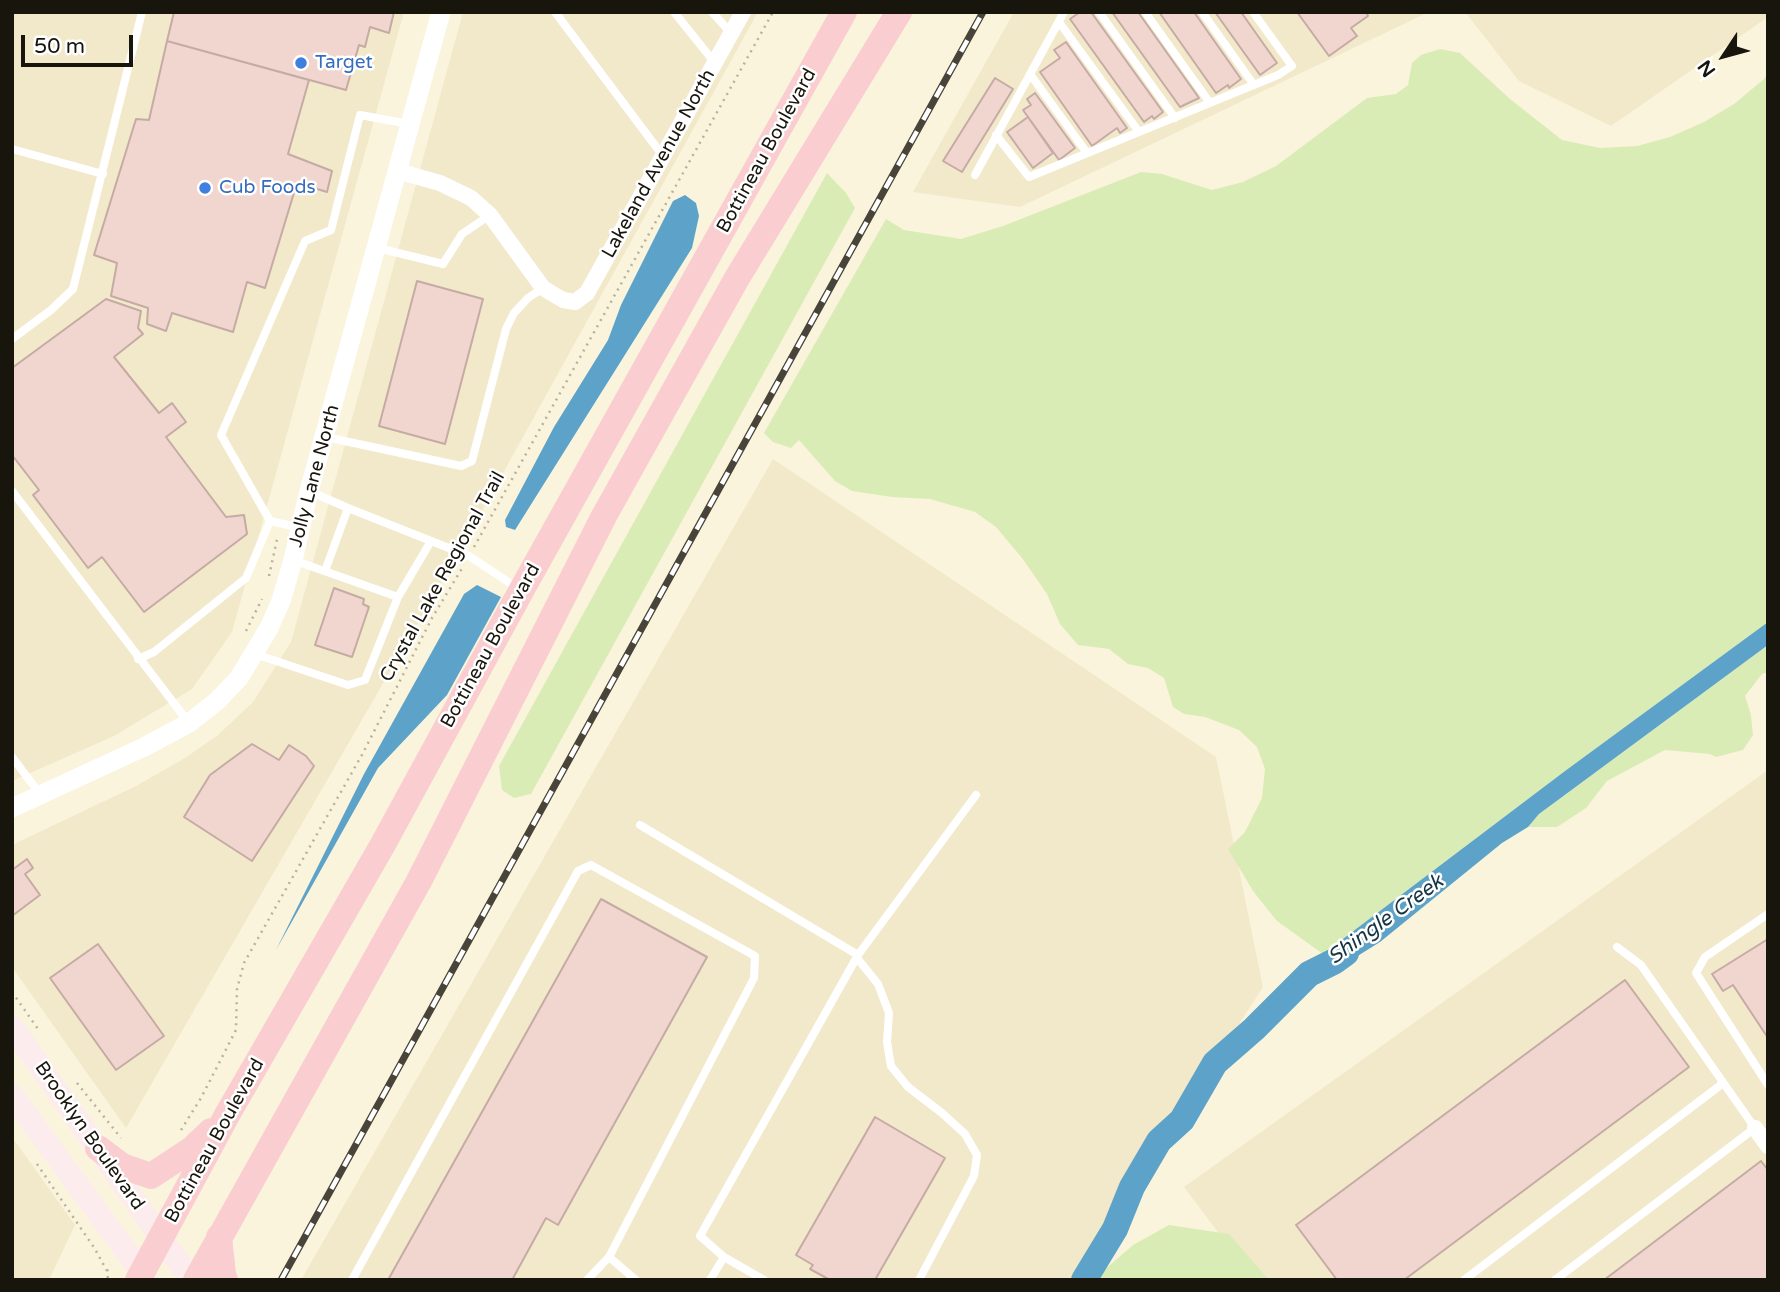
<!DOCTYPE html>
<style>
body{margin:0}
#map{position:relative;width:1780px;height:1292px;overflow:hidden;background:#fbf4dc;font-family:"Varela Round",sans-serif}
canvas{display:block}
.frame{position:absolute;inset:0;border:14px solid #18150d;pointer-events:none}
.north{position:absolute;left:1689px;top:21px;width:70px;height:70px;-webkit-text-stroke:5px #fff;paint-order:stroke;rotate:234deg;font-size:19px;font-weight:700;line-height:28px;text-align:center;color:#18150d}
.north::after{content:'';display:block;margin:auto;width:24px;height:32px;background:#18150d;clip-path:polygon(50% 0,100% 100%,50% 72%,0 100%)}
.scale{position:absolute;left:21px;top:35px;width:112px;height:32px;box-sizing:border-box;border:4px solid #18150d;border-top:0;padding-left:9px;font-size:21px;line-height:24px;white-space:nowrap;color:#18150d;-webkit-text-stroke:5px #fff;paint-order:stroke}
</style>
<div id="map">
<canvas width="1780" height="1292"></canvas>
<div class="frame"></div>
<div class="north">N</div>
<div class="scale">50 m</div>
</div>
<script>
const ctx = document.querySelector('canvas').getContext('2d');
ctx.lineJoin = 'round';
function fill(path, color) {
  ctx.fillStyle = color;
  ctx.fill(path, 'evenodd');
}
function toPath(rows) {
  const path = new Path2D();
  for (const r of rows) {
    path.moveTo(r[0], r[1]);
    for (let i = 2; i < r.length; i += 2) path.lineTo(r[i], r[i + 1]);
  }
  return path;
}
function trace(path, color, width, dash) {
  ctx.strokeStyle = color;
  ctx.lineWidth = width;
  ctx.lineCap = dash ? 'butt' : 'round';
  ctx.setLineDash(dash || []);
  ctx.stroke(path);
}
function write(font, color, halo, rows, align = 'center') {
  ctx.font = font + ' "Varela Round",sans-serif';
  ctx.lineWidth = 5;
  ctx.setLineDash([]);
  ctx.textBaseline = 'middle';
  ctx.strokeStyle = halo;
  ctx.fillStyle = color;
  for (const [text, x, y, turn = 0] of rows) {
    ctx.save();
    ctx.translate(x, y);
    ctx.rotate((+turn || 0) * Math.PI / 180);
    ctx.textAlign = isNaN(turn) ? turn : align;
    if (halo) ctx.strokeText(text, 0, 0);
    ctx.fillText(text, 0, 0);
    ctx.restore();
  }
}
const built = toPath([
 [12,12,404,12,232,632,192,689,114,736,12,781],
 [463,12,758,12,466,540,126,1128,12,967,12,845,136,786,185,758,218,735,253,702,291,642],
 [1014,12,1429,12,1020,207,913,192],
 [1465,12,1768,12,1768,17,1611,126,1519,81],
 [773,459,1216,757,1263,987,1073,1280,301,1280],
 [1768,770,1768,1280,1254,1280,1184,1187],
 [12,1137,75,1225,49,1280,12,1280]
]);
const green = toPath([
 [1440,49,1460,53,1510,99,1562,140,1600,148,1637,146,1670,137,1704,122,1734,104,1764,79,1768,73,1768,622,1565,771,1323,954,1277,921,1253,891,1228,849,1245,832,1262,798,1265,769,1257,747,1239,730,1205,717,1184,714,1173,707,1164,678,1148,668,1128,664,1109,649,1078,645,1060,624,1047,594,1022,558,996,527,975,512,930,499,892,497,852,491,835,481,799,440,791,448,773,442,764,433,886,219,904,230,961,239,1003,226,1141,172,1162,174,1212,190,1243,182,1276,166,1367,98,1396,94,1408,85,1412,63,1421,55],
 [827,173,846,193,855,208,531,794,514,798,502,790,499,766],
 [1768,645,1768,672,1762,674,1745,696,1751,715,1753,735,1743,750,1716,757,1710,754,1665,750,1607,781,1586,808,1557,827,1528,827,1539,814],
 [1169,1225,1229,1234,1269,1280,1098,1280,1103,1271,1133,1245]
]);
const water = toPath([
 [685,195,696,203,699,216,692,248,515,530,506,527,505,520,554,427,608,340,621,305,673,201],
 [477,585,501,597,447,695,378,768,276,950,364,774,464,594],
 [1768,622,1768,645,1539,814,1528,827,1502,843,1380,942,1332,972,1307,971,1323,954,1565,771]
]);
const river = toPath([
 [1084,1280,1115,1229,1132,1187,1159,1141,1182,1120,1215,1063,1254,1029,1309,974,1335,961,1346,953]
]);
const building = toPath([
 [174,12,394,12,389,33,370,27,365,47,359,45,346,90,167,41,174,12],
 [1080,12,1091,12,1163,112,1154,119,1152,116,1144,122,1070,19,1080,12],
 [1112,12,1138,12,1199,98,1180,107,1112,12],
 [1159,12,1194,12,1241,79,1229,88,1228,85,1216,93,1159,12],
 [1215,12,1241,12,1277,63,1260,75,1215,12],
 [1297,12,1366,12,1368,16,1351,28,1357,36,1329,56,1297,12],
 [167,41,309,80,288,154,332,171,327,192,297,183,265,288,247,282,233,332,172,313,166,331,147,324,148,308,111,296,117,263,94,255,136,119,149,120,167,41],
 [1066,42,1127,128,1120,133,1117,128,1092,146,1040,72,1060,58,1054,50,1066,42],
 [995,78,1013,89,962,172,943,161,995,78],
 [1035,93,1075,148,1059,160,1023,110,1031,105,1027,99,1035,93],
 [1028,117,1053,153,1033,168,1007,132,1028,117],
 [417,281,483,299,445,444,379,426,417,281],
 [106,299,141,311,138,328,143,334,114,357,159,413,172,403,186,422,166,437,226,517,244,515,247,534,144,612,102,557,88,568,33,495,39,490,12,455,12,368,106,299],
 [334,588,364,599,363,604,369,607,352,657,315,645,334,588],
 [252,744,279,760,289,745,306,756,314,766,252,861,184,817,210,775,252,744],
 [27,859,33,868,25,874,40,895,12,916,12,870,27,859],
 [601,899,707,957,558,1225,546,1218,512,1280,388,1280,601,899],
 [1768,939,1768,1038,1733,985,1723,991,1712,974,1768,939],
 [98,944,164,1036,116,1070,50,978,98,944],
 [1625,980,1689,1067,1404,1280,1337,1280,1296,1225,1625,980],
 [875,1117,945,1158,875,1280,830,1280,810,1269,813,1265,796,1255,875,1117],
 [1761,1161,1768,1170,1768,1280,1604,1280,1761,1161]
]);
const path = toPath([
 [474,547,773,12],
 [269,576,278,535],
 [246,631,262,599],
 [12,992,38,1029],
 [77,1083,121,1138],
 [181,1130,201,1098,236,1030,237,989,244,963,363,753,432,618,464,565],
 [37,1164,95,1249,107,1271,108,1280],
 [107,1271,111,1265]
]);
const service = toPath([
 [555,12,663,156],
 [674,12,715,63],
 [712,12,731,33],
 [1099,12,1175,118],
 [1145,12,1210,103],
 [1202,12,1254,85],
 [1059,22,1139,132],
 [1030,74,1087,153],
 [996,135,1029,177,1278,75,1292,66,1253,12],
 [12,149,103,174],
 [975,175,1064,12],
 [378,248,443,264,462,234,490,215],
 [12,339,51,310,73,289,142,12],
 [326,437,461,466,472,461,506,329,514,313,528,298,543,288],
 [12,491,189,723],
 [309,491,348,508],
 [270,521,301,528],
 [293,560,398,597],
 [325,571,348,508,469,556,519,589],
 [255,654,348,685,365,680,398,597,431,541],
 [138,659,154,652,246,578,270,521,221,435,305,241,331,230,360,115,409,124],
 [12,757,40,794],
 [640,825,858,955],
 [1768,914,1705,957,1696,973,1768,1085],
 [857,958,878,984,889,1013,887,1042,891,1066,908,1087,942,1113,965,1134,977,1155,974,1176,919,1280],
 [724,1257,700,1236,858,955,976,795],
 [352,1280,578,871,591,865,755,956,754,978,609,1257,636,1280],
 [587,1280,609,1257],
 [710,1280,724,1257,764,1280],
 [1464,1280,1722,1084],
 [1555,1280,1755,1128,1641,965,1617,947]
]);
const minor = toPath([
 [397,171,440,183,471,198,490,215,543,288,563,300,575,302,587,293,743,12],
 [1755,1128,1768,1146]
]);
const tertiary = toPath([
 [12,808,144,747,189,723,217,701,239,678,269,628,281,601,293,560,309,491,441,12]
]);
const secondary = toPath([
 [12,1027,191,1280],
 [12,1095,147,1280]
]);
const trunk = toPath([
 [98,1148,122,1166,151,1176,192,1149,211,1131],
 [219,1237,223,1274,225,1280],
 [138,1280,227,1115,382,846,521,591,844,12],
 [196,1280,419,881,604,516,737,278,899,12]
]);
const rail = toPath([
 [281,1280,983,12]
]);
const markers = [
 [301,63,7,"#3f7fe0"],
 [205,188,7,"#3f7fe0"]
];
const shopNames = [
 ["Target",315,63],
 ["Cub Foods",219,188]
];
const streetNames = [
 ["Bottineau Boulevard",767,151,-61],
 ["Lakeland Avenue North",659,164,-61],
 ["Jolly Lane North",315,476,-75],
 ["Crystal Lake Regional Trail",443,577,-61],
 ["Bottineau Boulevard",491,646,-61],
 ["Brooklyn Boulevard",89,1136,55],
 ["Bottineau Boulevard",215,1141,-61]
];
const waterNames = [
 ["Shingle Creek",1386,920,-36]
];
fill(built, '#f2e9cb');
fill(green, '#daecb5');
fill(water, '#5da3c9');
trace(river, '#5da3c9', 26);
fill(building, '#f0d6ce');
trace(building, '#c5aba4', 2);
trace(path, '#b7b19e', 2.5, [2, 5]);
trace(service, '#fff', 8);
trace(minor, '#fff', 16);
trace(tertiary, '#fff', 19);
trace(secondary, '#fdeced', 23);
trace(trunk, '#faced0', 26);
trace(rail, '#484439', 7);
trace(rail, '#fff', 4.5, [13]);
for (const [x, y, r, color] of markers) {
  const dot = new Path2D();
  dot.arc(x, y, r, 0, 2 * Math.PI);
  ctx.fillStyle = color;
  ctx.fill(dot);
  trace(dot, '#fff', 2.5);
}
write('19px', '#366cbe', '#fff', shopNames, 'left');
write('19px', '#18150d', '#fff', streetNames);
write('italic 21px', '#153545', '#fff', waterNames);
</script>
